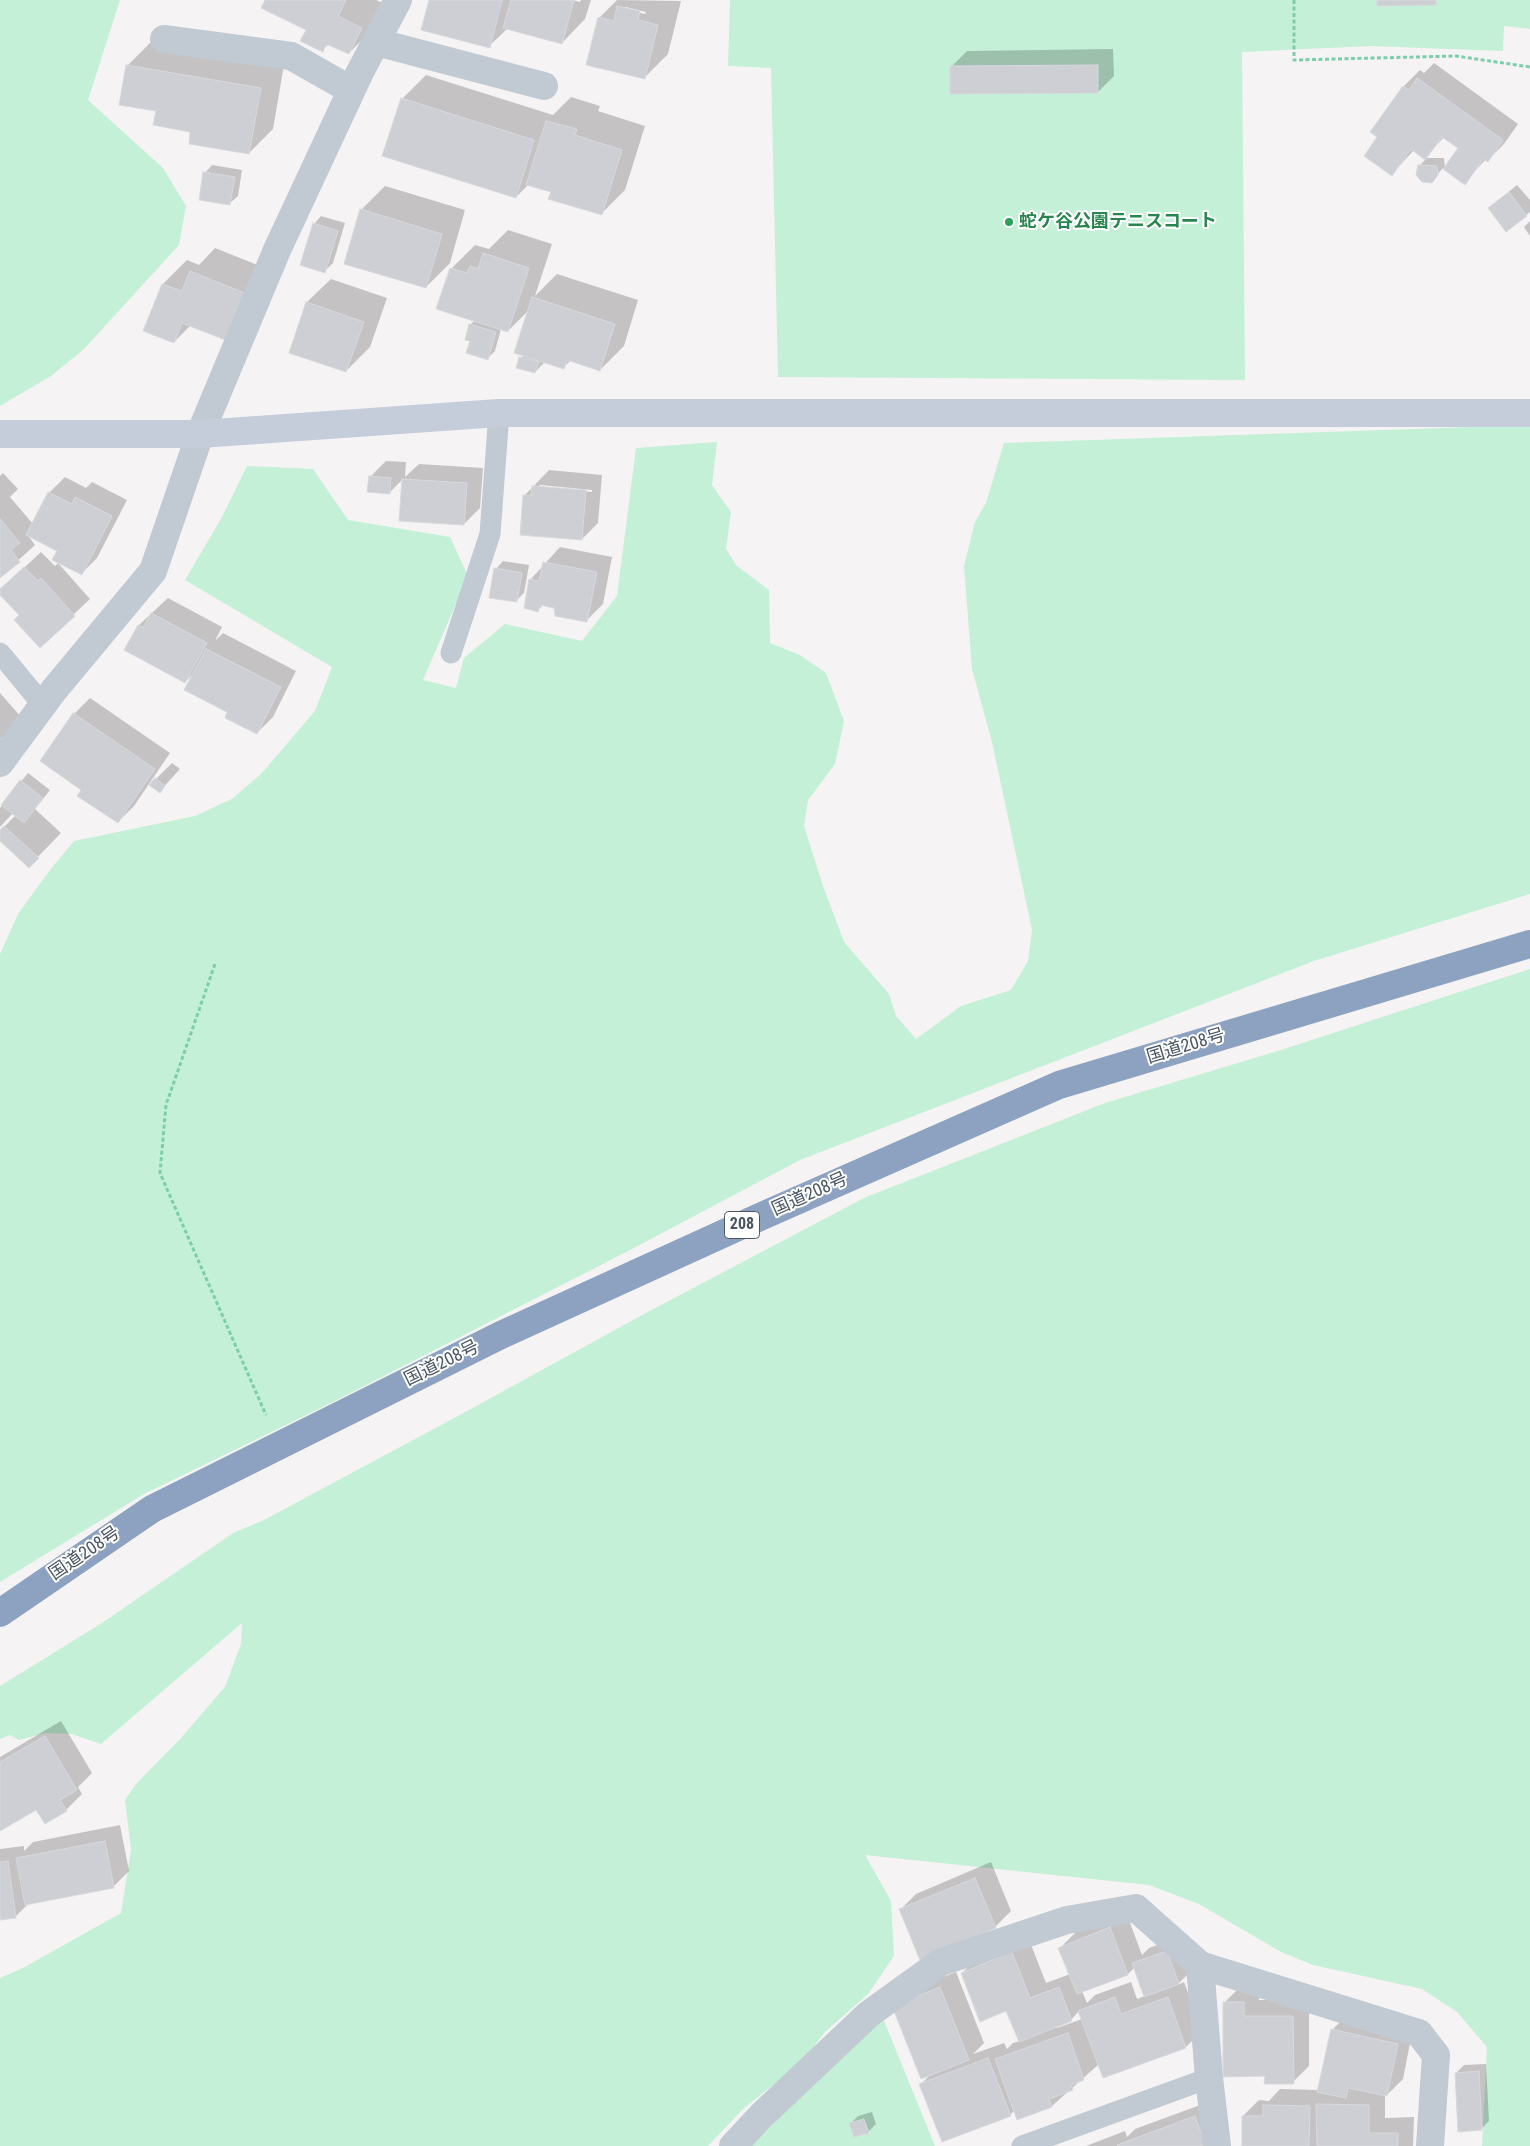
<!DOCTYPE html>
<meta charset="utf-8">
<style>
body{margin:0}
canvas{display:block;background:#f5f3f3}
</style>
<canvas width="1530" height="2146"></canvas>
<script>
const ctx = document.querySelector('canvas').getContext('2d');
ctx.lineJoin = 'round';
function fill(path, color) {
  ctx.fillStyle = color;
  ctx.fill(path, 'evenodd');
}
function toPath(rows) {
  const path = new Path2D();
  for (const r of rows) {
    path.moveTo(r[0], r[1]);
    for (let i = 2; i < r.length; i += 2) path.lineTo(r[i], r[i + 1]);
  }
  return path;
}
function trace(path, color, width, dash) {
  ctx.strokeStyle = color;
  ctx.lineWidth = width;
  ctx.lineCap = dash ? 'butt' : 'round';
  ctx.setLineDash(dash || []);
  ctx.stroke(path);
}
function write(font, color, halo, rows, align = 'center') {
  ctx.font = font + ' "Roboto Condensed","Noto Sans JP",sans-serif';
  ctx.lineWidth = 4;
  ctx.setLineDash([]);
  ctx.textBaseline = 'middle';
  ctx.strokeStyle = halo;
  ctx.fillStyle = color;
  for (const [text, x, y, turn = 0] of rows) {
    ctx.save();
    ctx.translate(x, y);
    ctx.rotate((+turn || 0) * Math.PI / 180);
    ctx.textAlign = isNaN(turn) ? turn : align;
    if (halo) ctx.strokeText(text, 0, 0);
    ctx.fillText(text, 0, 0);
    ctx.restore();
  }
}
const green = toPath([
 [0,0,120,0,88,100,163,168,186,206,179,245,84,349,51,376,0,406],
 [730,0,1530,0,1530,29,1504,26,1503,51,1370,46,1242,52,1245,380,778,377,771,68,728,66],
 [1530,425,1530,894,1314,961,800,1160,630,1250,335,1401,144,1494,0,1582,0,954,18,914,50,870,74,841,195,816,232,799,262,773,315,711,332,667,185,580,222,517,247,466,313,469,348,520,450,537,468,576,423,680,456,688,464,658,505,624,582,641,617,596,636,448,717,442,712,485,731,512,726,549,737,566,769,590,770,643,800,655,826,673,844,721,835,764,808,800,804,826,823,886,844,942,889,994,896,1016,916,1039,961,1006,1011,990,1028,961,1032,930,992,742,972,669,964,566,975,522,986,503,1004,443],
 [1530,969,1530,2146,1482,2146,1487,2047,1457,2012,1422,1989,1313,1965,1281,1952,1199,1904,1149,1885,865,1855,891,1901,894,1956,868,1994,825,2032,802,2062,744,2108,708,2146,0,2146,0,1978,23,1968,121,1913,131,1850,125,1800,136,1784,181,1738,225,1687,241,1644,242,1623,101,1744,72,1734,45,1733,19,1740,10,1735,0,1739,0,1686,102,1623,233,1533,264,1520,458,1416,644,1314,864,1198,1105,1103,1281,1050],
 [880,2011,935,2146,744,2146]
]);
const shadow = toPath([
 [266,0,376,0,385,4,373,29,349,53,329,44,322,50,308,30],
 [430,0,572,0,580,2,581,0,591,0,585,19,562,43,508,28,489,46],
 [617,0,681,1,668,54,644,78,599,18],
 [626,7,646,12,645,14,624,9],
 [151,42,284,65,273,129,249,153,192,131,157,110,127,66],
 [1113,49,1114,76,1098,92,951,67,967,51],
 [1434,63,1518,124,1504,144,1488,160,1486,159,1464,183,1443,168,1431,182,1419,166,1426,159,1414,150,1392,174,1379,137,1372,132,1404,86,1420,70,1424,73],
 [1444,137,1460,148,1445,168,1444,158,1425,158],
 [426,75,553,115,571,97,600,106,598,111,645,126,625,190,601,214,552,191,529,184,516,197,402,99],
 [212,165,242,170,238,196,230,203,205,173],
 [1517,185,1530,200,1530,212,1526,215,1489,208],
 [385,186,465,210,450,263,426,287,361,210],
 [321,216,345,223,333,263,325,271,314,224],
 [1530,221,1530,236,1524,227],
 [508,230,552,244,535,296,557,274,638,300,624,346,600,370,571,360,564,367,545,362,535,372,521,358,524,355,530,309,508,331,501,329,495,351,488,358,472,340,470,325,475,320,451,269,475,245,489,249],
 [215,248,270,270,252,316,191,325,174,342,145,330,163,284,187,260,199,265],
 [331,279,387,298,370,347,346,371,290,352,307,302],
 [386,461,406,462,405,477,419,464,483,468,480,508,464,524,403,479,389,493,370,477],
 [549,470,602,475,598,523,582,539,524,496],
 [540,485,592,490,592,492,538,487],
 [3,473,18,489,10,497,33,524,49,493,65,477,86,488,92,482,127,500,97,558,81,574,59,550,27,534,35,545,0,577,0,476],
 [560,547,612,557,603,604,587,620,555,607,544,604,538,610,530,580],
 [41,552,55,566,58,563,90,599,40,646,21,615,0,593,0,590],
 [503,561,529,565,524,593,516,601,496,569],
 [168,598,222,627,215,641,223,633,296,671,273,717,257,733,229,712,195,672,185,682,126,650,139,625],
 [0,693,22,718,0,739],
 [90,698,170,753,134,806,118,822,83,789,74,714],
 [172,763,180,769,159,792,156,779],
 [28,773,50,790,35,809,61,833,29,866,0,839,0,831,16,815,13,813,0,827,0,808],
 [61,1721,92,1773,78,1787,82,1794,66,1810,37,1808,0,1830,0,1757],
 [120,1825,129,1871,113,1887,29,1903,15,1917,0,1919,0,1849,24,1846,24,1851,33,1842],
 [991,1862,1011,1911,995,1927,900,1910,916,1894],
 [1126,1912,1142,1955,1149,1948,1183,1936,1195,1967,1177,1985,1184,1982,1202,2031,1186,2047,1103,2077,1099,2064,1052,2106,1018,2118,1015,2110,1010,2115,921,2084,930,2075,910,1990,956,1972,984,2043,973,2054,1004,2043,1007,2049,1013,2043,1020,2041,1007,2009,962,1973,978,1957,1028,1937,1046,1983,1070,1974,1060,1948,1076,1932],
 [1135,1967,1145,1996,1137,1999,1131,1982,1095,1995,1087,2003,1082,1991,1128,1974],
 [1079,2011,1082,2019,1057,2028,1056,2026,1071,2020],
 [1240,1987,1260,1987,1259,2000,1309,2000,1309,2066,1293,2082,1266,2075,1224,2003],
 [1348,2014,1413,2028,1403,2079,1387,2095,1385,2094,1385,2118,1414,2117,1413,2146,1243,2146,1243,2116,1259,2100,1269,2101,1280,2089,1319,2090,1332,2030],
 [1486,2064,1489,2121,1481,2129,1456,2073,1464,2065],
 [1211,2101,1228,2146,1086,2146,1125,2131,1127,2137,1135,2129],
 [872,2112,876,2124,868,2132,850,2124,858,2116]
]);
const building = toPath([
 [265,0,346,0,338,16,362,28,349,54,326,44,323,52,300,41,306,30,261,8,265,0],
 [429,0,502,0,490,48,421,30,429,0],
 [511,0,574,0,562,44,503,28,511,0],
 [1377,0,1436,0,1436,5,1377,6,1377,0],
 [617,6,640,11,638,20,658,25,645,79,586,65,598,17,614,21,617,6],
 [126,65,261,88,249,154,189,144,190,132,153,125,156,111,119,105,126,65],
 [1098,65,1098,93,950,94,950,66,1098,65],
 [1417,78,1503,140,1488,162,1483,159,1465,185,1443,169,1458,148,1442,137,1425,160,1411,149,1392,176,1364,156,1377,137,1370,132,1403,86,1409,90,1417,78],
 [401,98,534,140,516,198,382,156,401,98],
 [546,121,577,129,575,135,622,150,602,215,548,199,551,192,526,185,546,121],
 [1418,165,1437,166,1438,175,1432,183,1422,182,1416,175,1418,165],
 [203,172,235,177,230,205,199,200,203,172],
 [1509,192,1527,216,1506,232,1488,208,1509,192],
 [360,209,442,234,426,288,344,264,360,209],
 [313,223,338,231,325,273,300,265,313,223],
 [483,253,529,268,508,332,436,309,450,268,467,273,470,266,478,269,483,253],
 [190,271,247,294,228,341,182,323,174,343,143,331,162,284,182,291,190,271],
 [532,297,615,324,600,371,567,360,564,369,514,353,532,297],
 [306,302,364,322,346,372,289,353,306,302],
 [469,324,496,332,488,360,466,353,470,341,465,340,469,324],
 [519,357,539,362,535,373,516,368,519,357],
 [369,476,391,478,390,494,367,492,369,476],
 [402,479,467,483,464,525,399,521,402,479],
 [532,486,586,490,582,540,520,535,523,495,531,496,532,486],
 [48,492,72,504,75,497,112,516,82,575,52,560,57,551,26,535,48,492],
 [0,519,20,543,11,550,20,562,0,578,0,519],
 [543,562,597,572,587,622,555,616,554,608,540,605,538,612,524,608,529,579,539,581,543,562],
 [24,567,38,581,41,578,75,616,40,648,14,620,19,615,0,595,0,589,24,567],
 [494,568,522,573,517,602,489,598,494,568],
 [151,613,207,643,185,683,124,650,138,625,143,628,151,613],
 [206,649,281,687,257,734,225,718,227,712,184,690,206,649],
 [73,713,155,769,118,823,77,796,81,790,40,761,73,713],
 [155,778,165,786,160,793,149,785,155,778],
 [20,780,43,798,24,823,1,805,20,780],
 [4,826,39,858,29,868,0,841,0,830,4,826],
 [45,1736,77,1790,60,1800,67,1811,45,1824,36,1810,0,1831,0,1762,45,1736],
 [105,1841,114,1888,25,1905,16,1858,105,1841],
 [8,1861,16,1918,0,1920,0,1862,8,1861],
 [975,1878,996,1928,920,1960,899,1909,975,1878],
 [1110,1927,1128,1975,1077,1994,1058,1948,1110,1927],
 [1167,1951,1179,1984,1144,1997,1132,1963,1167,1951],
 [1012,1952,1030,1998,1059,1987,1072,2021,1019,2042,1006,2011,980,2022,961,1973,1012,1952],
 [940,1987,969,2060,921,2079,892,2006,940,1987],
 [1115,1997,1121,2014,1168,1997,1186,2048,1103,2078,1078,2011,1115,1997],
 [1223,2002,1244,2002,1244,2016,1293,2016,1294,2084,1264,2084,1265,2076,1223,2077,1223,2002],
 [1331,2029,1398,2044,1387,2096,1348,2088,1346,2098,1317,2092,1331,2029],
 [1068,2033,1084,2080,1071,2085,1073,2090,1049,2099,1052,2107,1017,2120,995,2059,1068,2033],
 [988,2058,1011,2116,942,2142,919,2084,988,2058],
 [1479,2071,1482,2130,1458,2132,1455,2073,1479,2071],
 [1316,2104,1369,2105,1369,2133,1398,2133,1398,2146,1317,2146,1316,2104],
 [1263,2105,1310,2106,1309,2146,1242,2146,1242,2116,1263,2116,1263,2105],
 [1195,2116,1206,2146,1118,2146,1117,2145,1195,2116],
 [864,2119,869,2133,854,2137,849,2123,864,2119]
]);
const path = toPath([
 [1294,0,1294,60,1456,56,1530,67],
 [215,964,166,1105,160,1173,266,1415]
]);
const lane = toPath([
 [0,653,43,705],
 [451,653,490,534,499,413],
 [1022,2146,1209,2078]
]);
const street = toPath([
 [164,39,291,56,351,90],
 [376,42,544,86],
 [0,763,54,690,153,571,200,434,277,250,360,72,398,0],
 [1200,1965,1209,2078,1217,2146],
 [733,2146,761,2116,869,2014,941,1962,1067,1920,1136,1908,1200,1965,1419,2033,1436,2055,1430,2146]
]);
const secondary = toPath([
 [0,434,200,434,499,413,1530,413]
]);
const highway = toPath([
 [0,1613,152,1509,501,1335,762,1216,1059,1085,1530,944]
]);
const markers = [
 [1009,222,5,"#2e9e5b"]
];
const shields = [
 [742,1225,35]
];
const shieldNames = [
 ["208",742,1225]
];
const leisureNames = [
 ["蛇ケ谷公園テニスコート",1019,222]
];
const streetNames = [
 ["国道208号",1186,1047,-17],
 ["国道208号",810,1195,-24],
 ["国道208号",442,1364,-26],
 ["国道208号",85,1554,-34]
];
fill(green, '#c4f0d7');
fill(shadow, '#0003');
fill(building, '#cdcfd5');
trace(building, '#d7d9de', 1);
trace(path, '#7cceaa', 3, [4, 2.5]);
trace(lane, '#c1c9d2', 21);
trace(street, '#c1c9d2', 28);
trace(secondary, '#c4cdd9', 28);
trace(highway, '#8ca2c0', 28);
for (const [x, y, r, color] of markers) {
  const dot = new Path2D();
  dot.arc(x, y, r, 0, 2 * Math.PI);
  ctx.fillStyle = color;
  ctx.fill(dot);
  trace(dot, '#fff', 2);
}
for (const [x, y, w] of shields) {
  const box = new Path2D();
  box.roundRect(x - w / 2, y - 13.5, w, 27, 4);
  ctx.fillStyle = '#fff';
  ctx.fill(box);
  trace(box, '#4a5561', 1);
}
write('bold 16px', '#4a5561', null, shieldNames);
write('bold 18px', '#27864d', '#fff', leisureNames, 'left');
write('18px', '#4a5561', '#fff', streetNames);
</script>
